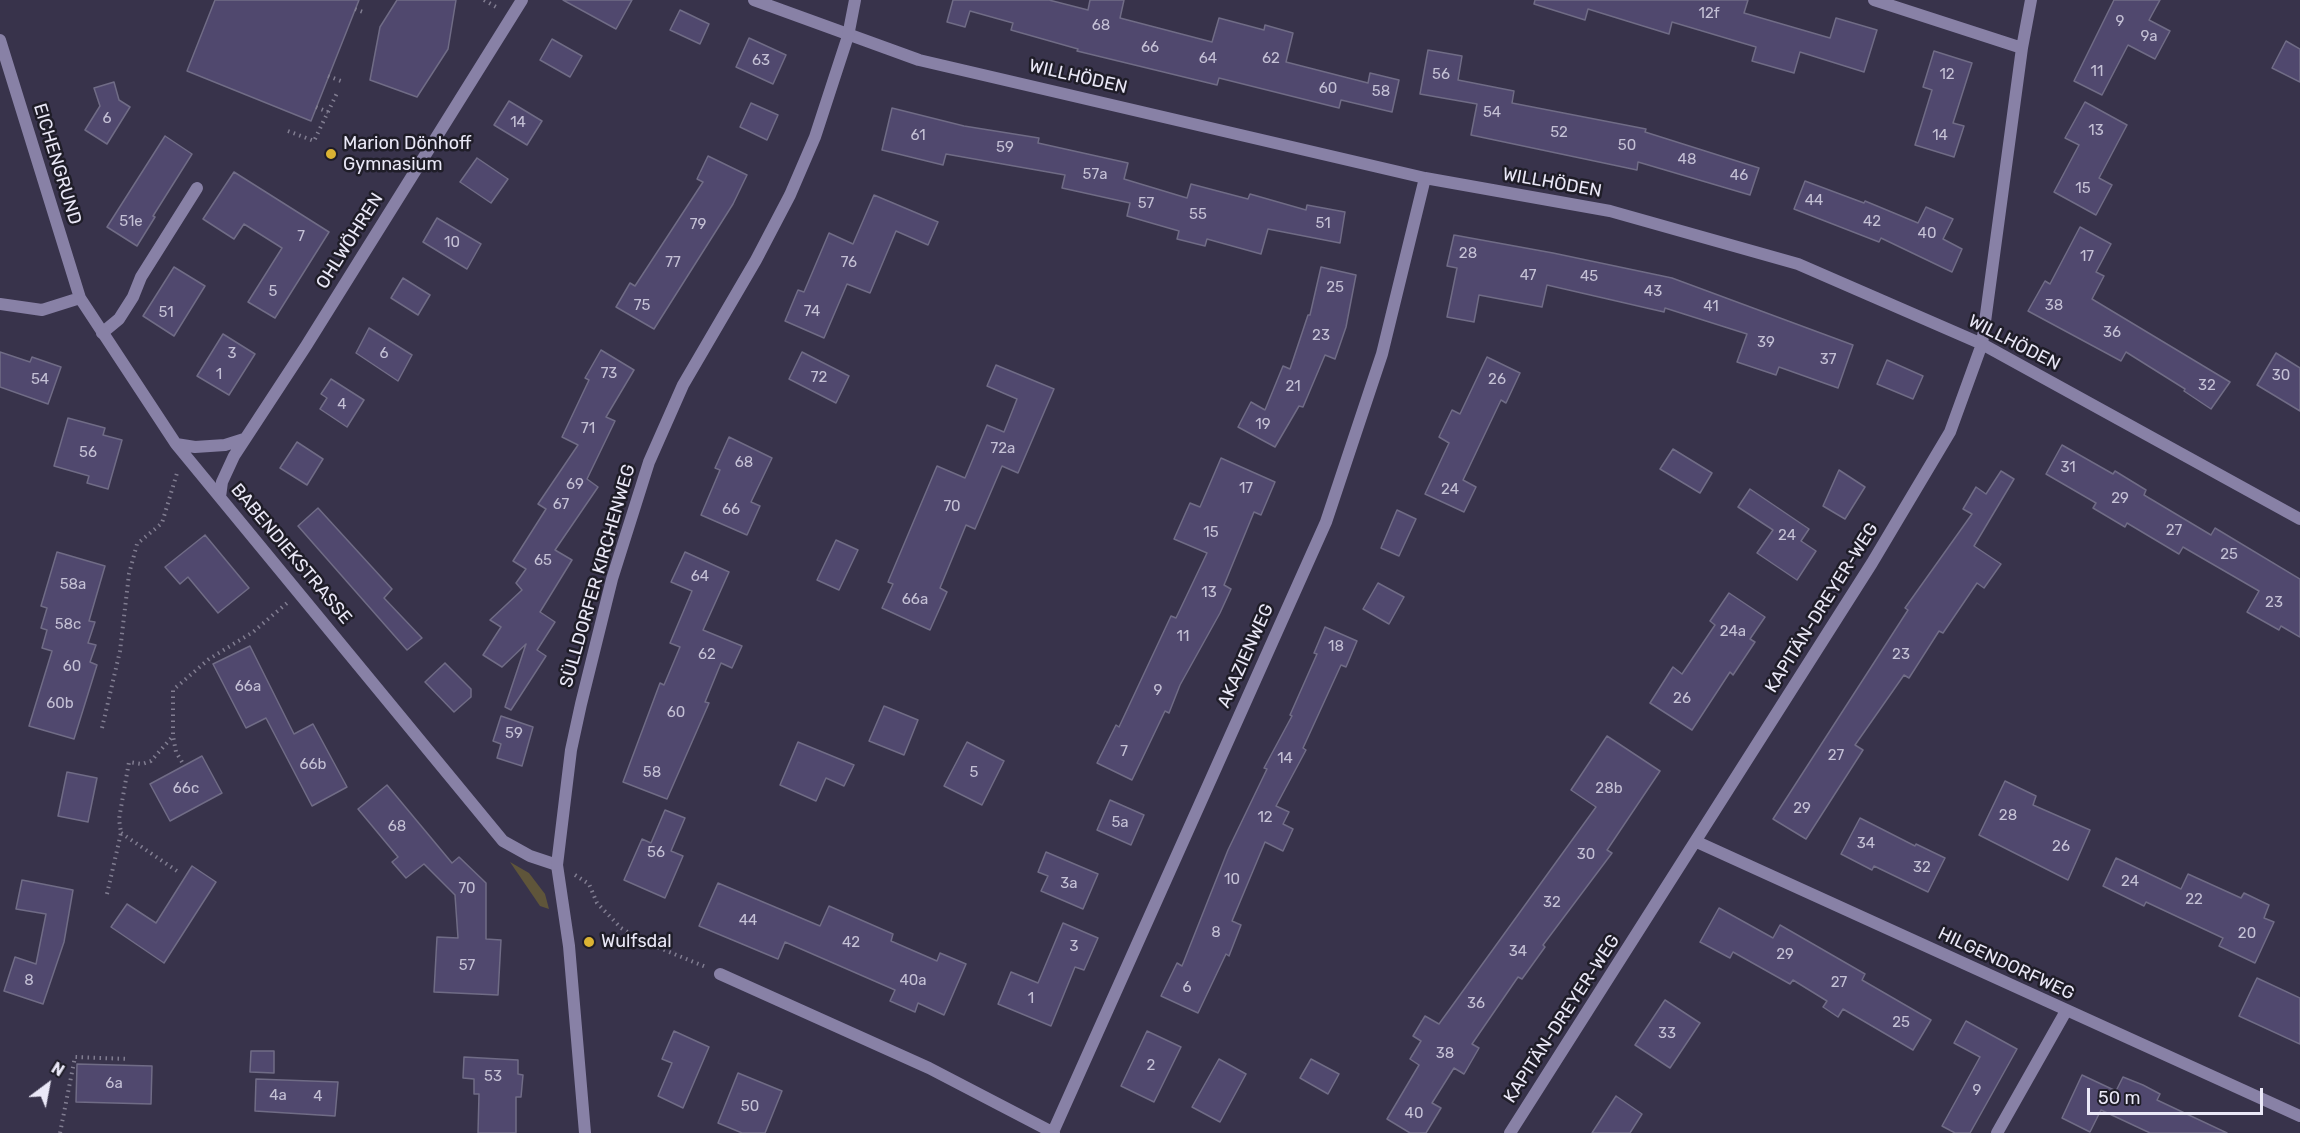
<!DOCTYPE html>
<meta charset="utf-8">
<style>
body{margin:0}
#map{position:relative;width:2300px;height:1133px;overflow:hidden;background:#38334b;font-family:Rubik,sans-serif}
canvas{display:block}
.north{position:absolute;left:18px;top:1055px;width:60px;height:60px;-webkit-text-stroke:4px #1f1d28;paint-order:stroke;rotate:32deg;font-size:16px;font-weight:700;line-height:24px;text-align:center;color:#eae8f7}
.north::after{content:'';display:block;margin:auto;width:21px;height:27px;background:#eae8f7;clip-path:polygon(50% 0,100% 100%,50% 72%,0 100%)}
.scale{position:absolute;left:2087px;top:1088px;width:176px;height:27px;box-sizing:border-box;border:3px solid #eae8f7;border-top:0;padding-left:8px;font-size:18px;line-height:21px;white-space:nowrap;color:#eae8f7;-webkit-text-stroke:4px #1f1d28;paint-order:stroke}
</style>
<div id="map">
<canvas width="2300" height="1133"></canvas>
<div class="north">N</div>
<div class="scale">50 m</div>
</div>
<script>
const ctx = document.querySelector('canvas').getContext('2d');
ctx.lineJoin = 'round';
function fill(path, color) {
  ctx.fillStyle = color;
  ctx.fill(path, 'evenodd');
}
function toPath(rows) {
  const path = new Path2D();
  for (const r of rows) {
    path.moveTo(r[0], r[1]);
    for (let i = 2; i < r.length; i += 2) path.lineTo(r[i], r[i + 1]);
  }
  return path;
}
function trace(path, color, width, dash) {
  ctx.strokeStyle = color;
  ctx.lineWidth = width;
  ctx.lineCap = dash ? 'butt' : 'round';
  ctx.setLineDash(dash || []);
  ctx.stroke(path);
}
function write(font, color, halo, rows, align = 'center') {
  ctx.font = font + ' Rubik,sans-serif';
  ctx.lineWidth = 5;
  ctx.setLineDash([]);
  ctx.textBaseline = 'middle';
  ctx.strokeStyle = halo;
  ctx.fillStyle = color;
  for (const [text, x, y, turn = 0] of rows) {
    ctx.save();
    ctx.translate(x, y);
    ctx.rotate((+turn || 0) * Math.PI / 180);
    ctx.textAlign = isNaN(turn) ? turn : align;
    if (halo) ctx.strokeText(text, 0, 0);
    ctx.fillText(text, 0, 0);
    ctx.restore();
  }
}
const green = toPath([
 [510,862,529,873,545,894,549,909,540,906]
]);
const building = toPath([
 [215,0,359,0,311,121,187,71,215,0],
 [397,0,456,0,448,49,417,97,370,80,380,27,397,0],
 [563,0,632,0,616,29,563,0],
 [953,0,1049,0,1088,10,1090,0,1124,0,1120,18,1212,42,1219,18,1264,30,1265,25,1293,33,1286,62,1368,83,1370,73,1399,80,1392,112,1341,100,1339,108,1219,78,1217,85,1077,51,1078,49,1011,30,1013,23,970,11,965,27,947,22,953,0],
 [1535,0,1748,0,1744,13,1830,38,1836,18,1877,30,1864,72,1800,52,1794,73,1752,61,1756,47,1672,22,1669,34,1588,9,1585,20,1534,4,1535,0],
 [2114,0,2160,0,2149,20,2170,31,2155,59,2128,45,2102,95,2074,81,2114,0],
 [680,10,709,24,700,44,670,30,680,10],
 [749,38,786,55,773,84,736,67,749,38],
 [552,39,582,56,570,77,540,60,552,39],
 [2286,41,2300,49,2300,82,2272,68,2286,41],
 [1428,50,1462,56,1458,80,1514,91,1512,103,1646,129,1645,132,1759,168,1750,195,1638,162,1637,170,1471,135,1477,104,1420,94,1428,50],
 [1934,51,1972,63,1953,123,1964,126,1954,157,1915,145,1932,90,1923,87,1934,51],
 [114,82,119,100,130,107,107,144,85,130,100,106,94,88,114,82],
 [509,101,542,121,527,145,494,125,509,101],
 [2085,102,2127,125,2099,178,2112,185,2096,215,2054,192,2079,145,2065,138,2085,102],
 [751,103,778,115,767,140,740,127,751,103],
 [892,108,964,126,1039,138,1038,143,1128,163,1124,179,1187,198,1191,184,1248,199,1250,194,1306,210,1307,205,1345,212,1340,243,1268,229,1261,254,1207,239,1205,246,1177,239,1179,231,1127,216,1130,203,1062,188,1065,175,946,154,943,165,882,150,892,108],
 [165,136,192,154,153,216,155,217,137,246,107,227,165,136],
 [708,156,747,175,733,204,654,329,616,307,630,283,635,286,703,182,697,179,708,156],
 [477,158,508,179,491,203,460,182,477,158],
 [234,172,329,232,275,318,248,302,282,248,244,224,234,239,203,219,234,172],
 [1805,181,1864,203,1865,201,1918,223,1926,207,1953,219,1943,239,1962,249,1952,272,1881,238,1879,242,1794,209,1805,181],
 [874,195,938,222,928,245,896,231,870,293,847,284,824,338,785,321,798,290,804,292,829,233,853,244,874,195],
 [437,218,481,244,467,269,423,242,437,218],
 [2080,227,2111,244,2096,272,2104,276,2092,299,2230,382,2211,409,2184,391,2185,389,2126,352,2121,361,2028,311,2045,281,2050,284,2080,227],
 [1454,235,1553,253,1672,278,1853,345,1838,388,1779,367,1776,375,1737,362,1747,334,1665,308,1664,312,1547,285,1542,307,1479,295,1474,322,1447,317,1457,268,1447,266,1454,235],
 [174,267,205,286,174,336,143,316,174,267],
 [1321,267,1356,275,1346,327,1335,359,1325,355,1303,407,1299,406,1275,447,1238,427,1251,402,1265,410,1283,366,1290,369,1308,315,1310,315,1321,267],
 [403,278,430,295,418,315,391,298,403,278],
 [369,328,412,355,398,381,356,353,369,328],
 [223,334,255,354,229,395,197,376,223,334],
 [601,350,634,370,606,417,615,421,587,479,598,487,555,550,572,560,540,612,555,622,537,650,546,656,511,710,505,707,526,644,502,667,483,655,501,627,490,620,522,590,516,583,526,569,513,561,546,509,538,504,578,445,562,437,589,380,585,378,601,350],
 [0,352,30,362,32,357,61,367,48,404,0,387,0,352],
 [802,352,849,376,836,403,789,379,802,352],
 [2276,353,2300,368,2300,411,2257,385,2276,353],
 [1487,357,1520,373,1506,403,1501,400,1463,480,1476,487,1464,512,1425,494,1449,443,1439,437,1452,410,1460,414,1487,357],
 [1887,360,1923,376,1913,399,1877,384,1887,360],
 [996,365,1054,389,1018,473,1002,466,975,529,966,525,940,588,947,592,930,630,882,608,893,584,888,582,937,466,965,478,987,425,1004,432,1017,399,987,386,996,365],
 [331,379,364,400,347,427,320,409,327,398,321,394,331,379],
 [68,418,105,428,103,435,122,440,108,489,87,483,89,476,54,466,68,418],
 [729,437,772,458,751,502,760,506,747,535,701,515,720,470,715,468,729,437],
 [297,442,323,459,307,485,280,468,297,442],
 [2062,445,2113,474,2115,471,2146,490,2144,495,2211,535,2215,528,2300,579,2300,637,2281,626,2279,630,2247,612,2259,591,2183,547,2179,554,2127,523,2125,527,2093,508,2096,503,2046,474,2062,445],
 [1673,449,1712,473,1700,493,1660,469,1673,449],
 [1221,458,1275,482,1261,515,1254,512,1224,585,1231,589,1220,613,1180,685,1169,713,1165,711,1132,780,1097,763,1116,725,1119,727,1171,616,1176,618,1207,553,1174,539,1190,503,1200,507,1221,458],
 [1839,470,1865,487,1845,519,1823,506,1839,470],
 [2001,471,2014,479,1974,546,2001,564,1984,588,1977,583,1943,633,1939,631,1909,678,1904,675,1855,745,1863,750,1806,839,1773,819,1908,610,1905,608,1972,514,1963,509,1976,487,1986,494,2001,471],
 [1750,489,1809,529,1801,541,1816,551,1797,580,1757,553,1773,530,1738,507,1750,489],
 [318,508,392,589,384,598,422,638,407,650,298,526,318,508],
 [1397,510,1416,519,1399,556,1381,548,1397,510],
 [205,535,249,588,218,613,188,577,180,584,165,567,205,535],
 [836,540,858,550,839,590,817,580,836,540],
 [57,552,105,566,89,621,95,622,88,643,96,645,90,662,97,665,74,739,29,726,52,651,42,648,47,630,41,628,47,608,41,606,57,552],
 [685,552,729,572,703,630,742,646,732,668,721,663,705,702,709,703,667,799,623,782,660,683,664,685,680,647,670,643,692,591,671,582,685,552],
 [1378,583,1404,597,1389,624,1363,609,1378,583],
 [1729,593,1765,617,1750,639,1755,642,1733,675,1730,672,1692,730,1650,703,1673,667,1682,674,1715,625,1710,621,1729,593],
 [1325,627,1357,641,1346,667,1341,665,1303,748,1306,750,1276,806,1289,812,1283,824,1293,829,1283,851,1265,842,1232,921,1241,925,1229,956,1226,954,1198,1013,1161,996,1177,963,1182,966,1228,850,1267,769,1264,768,1292,716,1290,715,1317,654,1314,653,1325,627],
 [250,646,294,734,313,724,347,787,312,806,266,718,246,728,213,664,250,646],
 [445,663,471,689,471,697,454,712,425,682,445,663],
 [884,706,918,720,904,755,869,741,884,706],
 [501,716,533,727,522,766,497,758,501,744,493,741,501,716],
 [1607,736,1660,771,1607,850,1612,853,1543,945,1545,947,1522,979,1518,977,1472,1044,1479,1048,1464,1074,1454,1068,1432,1103,1441,1108,1426,1133,1410,1133,1387,1119,1419,1065,1410,1059,1421,1041,1413,1036,1425,1016,1439,1024,1596,807,1571,790,1607,736],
 [798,742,854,765,844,786,826,778,816,801,780,785,798,742],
 [967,742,1004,761,982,805,944,786,967,742],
 [202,756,222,793,170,821,150,784,202,756],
 [67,772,97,778,88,822,58,816,67,772],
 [2005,781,2036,796,2033,805,2090,830,2068,880,1979,835,2005,781],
 [387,785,452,863,459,857,486,883,486,939,501,940,498,995,434,992,437,937,458,938,455,895,424,864,406,878,392,862,398,857,358,809,387,785],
 [1110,800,1144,815,1131,845,1097,830,1110,800],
 [665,810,685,818,671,851,683,856,665,898,624,880,642,839,651,843,665,810],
 [1860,818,1915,846,1916,844,1945,858,1928,892,1874,866,1872,870,1841,854,1860,818],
 [1046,852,1098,874,1083,909,1041,891,1048,876,1038,872,1046,852],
 [2116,858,2181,889,2188,874,2241,898,2244,893,2269,905,2264,918,2274,922,2255,963,2219,946,2223,938,2146,902,2144,906,2103,886,2116,858],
 [192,866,216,882,164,963,111,927,127,904,156,923,192,866],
 [22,880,73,890,64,942,43,1004,4,991,15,957,36,964,46,914,16,909,22,880],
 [718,883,820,926,829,906,893,934,891,941,937,961,940,953,966,964,944,1015,918,1003,915,1012,890,1001,895,990,785,942,778,959,699,926,718,883],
 [1719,908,1773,938,1780,925,1865,974,1862,980,1931,1020,1913,1050,1843,1009,1838,1017,1823,1007,1827,1001,1793,980,1790,984,1733,952,1730,958,1700,942,1719,908],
 [1063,923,1098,938,1084,970,1075,967,1051,1026,998,1004,1011,972,1038,983,1063,923],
 [2257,978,2300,998,2300,1044,2239,1016,2257,978],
 [1665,1000,1700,1023,1670,1068,1635,1045,1665,1000],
 [1966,1021,2017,1049,1970,1133,1955,1133,1942,1126,1980,1057,1954,1043,1966,1021],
 [674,1031,709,1047,683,1108,658,1096,672,1063,662,1059,674,1031],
 [1147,1031,1181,1047,1154,1102,1121,1086,1147,1031],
 [251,1051,274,1051,274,1073,250,1072,251,1051],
 [464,1057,518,1060,518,1074,523,1075,521,1097,516,1097,516,1133,478,1133,479,1094,474,1094,474,1079,463,1078,464,1057],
 [1219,1059,1246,1074,1220,1122,1192,1107,1219,1059],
 [1311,1059,1339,1074,1328,1094,1300,1078,1311,1059],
 [77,1064,152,1066,151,1104,76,1102,77,1064],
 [738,1073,782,1091,765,1133,742,1133,718,1123,738,1073],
 [2082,1075,2116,1091,2123,1077,2143,1085,2160,1094,2157,1100,2227,1133,2150,1133,2101,1110,2090,1132,2062,1118,2082,1075],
 [256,1079,338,1082,335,1116,255,1111,256,1079],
 [1616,1096,1642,1114,1630,1133,1592,1133,1616,1096]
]);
const path = toPath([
 [484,0,498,8],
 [355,9,363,12],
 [328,76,341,81],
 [316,107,328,112],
 [288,131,314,141,338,91],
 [102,728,120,651,129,574,137,544,162,523,177,473],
 [182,762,176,752,173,736,173,690,209,659,253,632,287,603],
 [121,833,180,873],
 [575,875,589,884,597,903,621,928,640,940,706,967],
 [107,894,121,833,119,819,129,762,142,764,151,761,173,736],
 [60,1133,75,1057,129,1059]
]);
const service = toPath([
 [102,333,119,319,133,297,141,277,197,188]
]);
const minor = toPath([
 [754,0,919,60,1425,178,1610,211,1798,264,1982,344,2300,519],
 [1874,0,2022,48],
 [0,40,80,298,176,444,503,841,530,856,557,865],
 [0,304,42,310,80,298],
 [176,444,195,447,225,445,244,439],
 [220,497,222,482,234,456,306,346,522,0],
 [1697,842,2300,1116],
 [720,974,929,1068,1054,1133],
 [1053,1132,1326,522,1382,354,1425,178],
 [1510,1133,1872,563,1950,432,1982,344,2022,48,2031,0],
 [1997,1133,2066,1011]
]);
const tertiary = toPath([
 [585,1133,569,946,557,865,571,750,581,704,612,579,649,462,683,385,756,260,790,195,815,137,848,36,855,0]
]);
const markers = [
 [331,154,6,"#dbb333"],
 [589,942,6,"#dbb333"]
];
const numberNames = [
 ["12f",1709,14],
 ["9",2120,22],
 ["68",1101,26],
 ["9a",2149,37],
 ["66",1150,48],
 ["64",1208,59],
 ["62",1271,59],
 ["63",761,61],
 ["11",2097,72],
 ["56",1441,75],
 ["12",1947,75],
 ["60",1328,89],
 ["58",1381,92],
 ["54",1492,113],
 ["6",107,119],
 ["14",518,123],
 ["13",2096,131],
 ["52",1559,133],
 ["61",918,136],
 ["14",1940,136],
 ["50",1627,146],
 ["59",1005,148],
 ["48",1687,160],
 ["57a",1095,175],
 ["46",1739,176],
 ["15",2083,189],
 ["44",1814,201],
 ["57",1146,204],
 ["55",1198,215],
 ["51e",131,222],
 ["42",1872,222],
 ["51",1323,224],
 ["79",698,225],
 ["40",1927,234],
 ["7",301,237],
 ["10",452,243],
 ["28",1468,254],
 ["17",2087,257],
 ["77",673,263],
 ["76",849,263],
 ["47",1528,276],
 ["45",1589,277],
 ["25",1335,288],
 ["5",273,292],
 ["43",1653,292],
 ["75",642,306],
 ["38",2054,306],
 ["41",1711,307],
 ["74",812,312],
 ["51",166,313],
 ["36",2112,333],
 ["23",1321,336],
 ["39",1766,343],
 ["3",232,354],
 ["6",384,354],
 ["37",1828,360],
 ["73",609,374],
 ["1",219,375],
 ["30",2281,376],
 ["72",819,378],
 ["54",40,380],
 ["26",1497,380],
 ["32",2207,386],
 ["21",1293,387],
 ["4",342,405],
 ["19",1263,425],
 ["71",588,429],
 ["72a",1003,449],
 ["56",88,453],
 ["68",744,463],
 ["31",2068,468],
 ["69",575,485],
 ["17",1246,489],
 ["24",1450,490],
 ["29",2120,499],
 ["67",561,505],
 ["70",952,507],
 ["66",731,510],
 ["27",2174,531],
 ["15",1211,533],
 ["24",1787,536],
 ["25",2229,555],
 ["65",543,561],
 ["64",700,577],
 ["58a",73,585],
 ["13",1209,593],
 ["66a",915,600],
 ["23",2274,603],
 ["58c",68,625],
 ["24a",1733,632],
 ["11",1183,637],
 ["18",1336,647],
 ["62",707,655],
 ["23",1901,655],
 ["60",72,667],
 ["66a",248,687],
 ["9",1158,691],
 ["26",1682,699],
 ["60b",60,704],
 ["60",676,713],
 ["59",514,734],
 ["7",1124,752],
 ["27",1836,756],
 ["14",1285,759],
 ["66b",313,765],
 ["58",652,773],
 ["5",974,773],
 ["66c",186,789],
 ["28b",1609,789],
 ["29",1802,809],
 ["28",2008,816],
 ["12",1265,818],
 ["5a",1120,823],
 ["68",397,827],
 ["34",1866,844],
 ["26",2061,847],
 ["56",656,853],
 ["30",1586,855],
 ["32",1922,868],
 ["10",1232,880],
 ["24",2130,882],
 ["3a",1069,884],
 ["70",467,889],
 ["22",2194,900],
 ["32",1552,903],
 ["44",748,921],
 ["8",1216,933],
 ["20",2247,934],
 ["42",851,943],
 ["3",1074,947],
 ["34",1518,952],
 ["29",1785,955],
 ["57",467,966],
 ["8",29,981],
 ["40a",913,981],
 ["27",1839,983],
 ["6",1187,988],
 ["1",1031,999],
 ["36",1476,1004],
 ["25",1901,1023],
 ["33",1667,1034],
 ["38",1445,1054],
 ["2",1151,1066],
 ["53",493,1077],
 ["6a",114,1084],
 ["9",1977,1091],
 ["4a",278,1096],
 ["4",318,1097],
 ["50",750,1107],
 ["40",1414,1114]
];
const streetNames = [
 ["WILLHÖDEN",1078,77,13],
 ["EICHENGRUND",57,164,73],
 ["WILLHÖDEN",1552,183,10],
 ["OHLWÖHREN",350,241,-58],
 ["WILLHÖDEN",2014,343,27],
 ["BABENDIEKSTRASSE",291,554,50],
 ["SÜLLDORFER KIRCHENWEG",598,576,-74],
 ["KAPITÄN-DREYER-WEG",1822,608,-58],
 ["AKAZIENWEG",1246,656,-66],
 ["HILGENDORFWEG",2006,964,25],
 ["KAPITÄN-DREYER-WEG",1562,1019,-57]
];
const poiNames = [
 ["Marion Dönhoff",343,144],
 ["Gymnasium",343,165],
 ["Wulfsdal",601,942]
];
fill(green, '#5f553a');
fill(building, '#50486e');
trace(building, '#706c86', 1.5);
trace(path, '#817d91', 4, [1.5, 4.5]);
trace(service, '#8881a6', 12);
trace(minor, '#8881a6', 12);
trace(tertiary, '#8881a6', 12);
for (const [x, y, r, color] of markers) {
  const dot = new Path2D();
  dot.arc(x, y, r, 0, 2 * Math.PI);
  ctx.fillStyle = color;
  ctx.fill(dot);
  trace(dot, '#1f1d28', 2);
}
write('15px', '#c4c0d5', null, numberNames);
write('18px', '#eae8f7', '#1f1d28', streetNames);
write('18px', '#eae8f7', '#1f1d28', poiNames, 'left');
</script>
